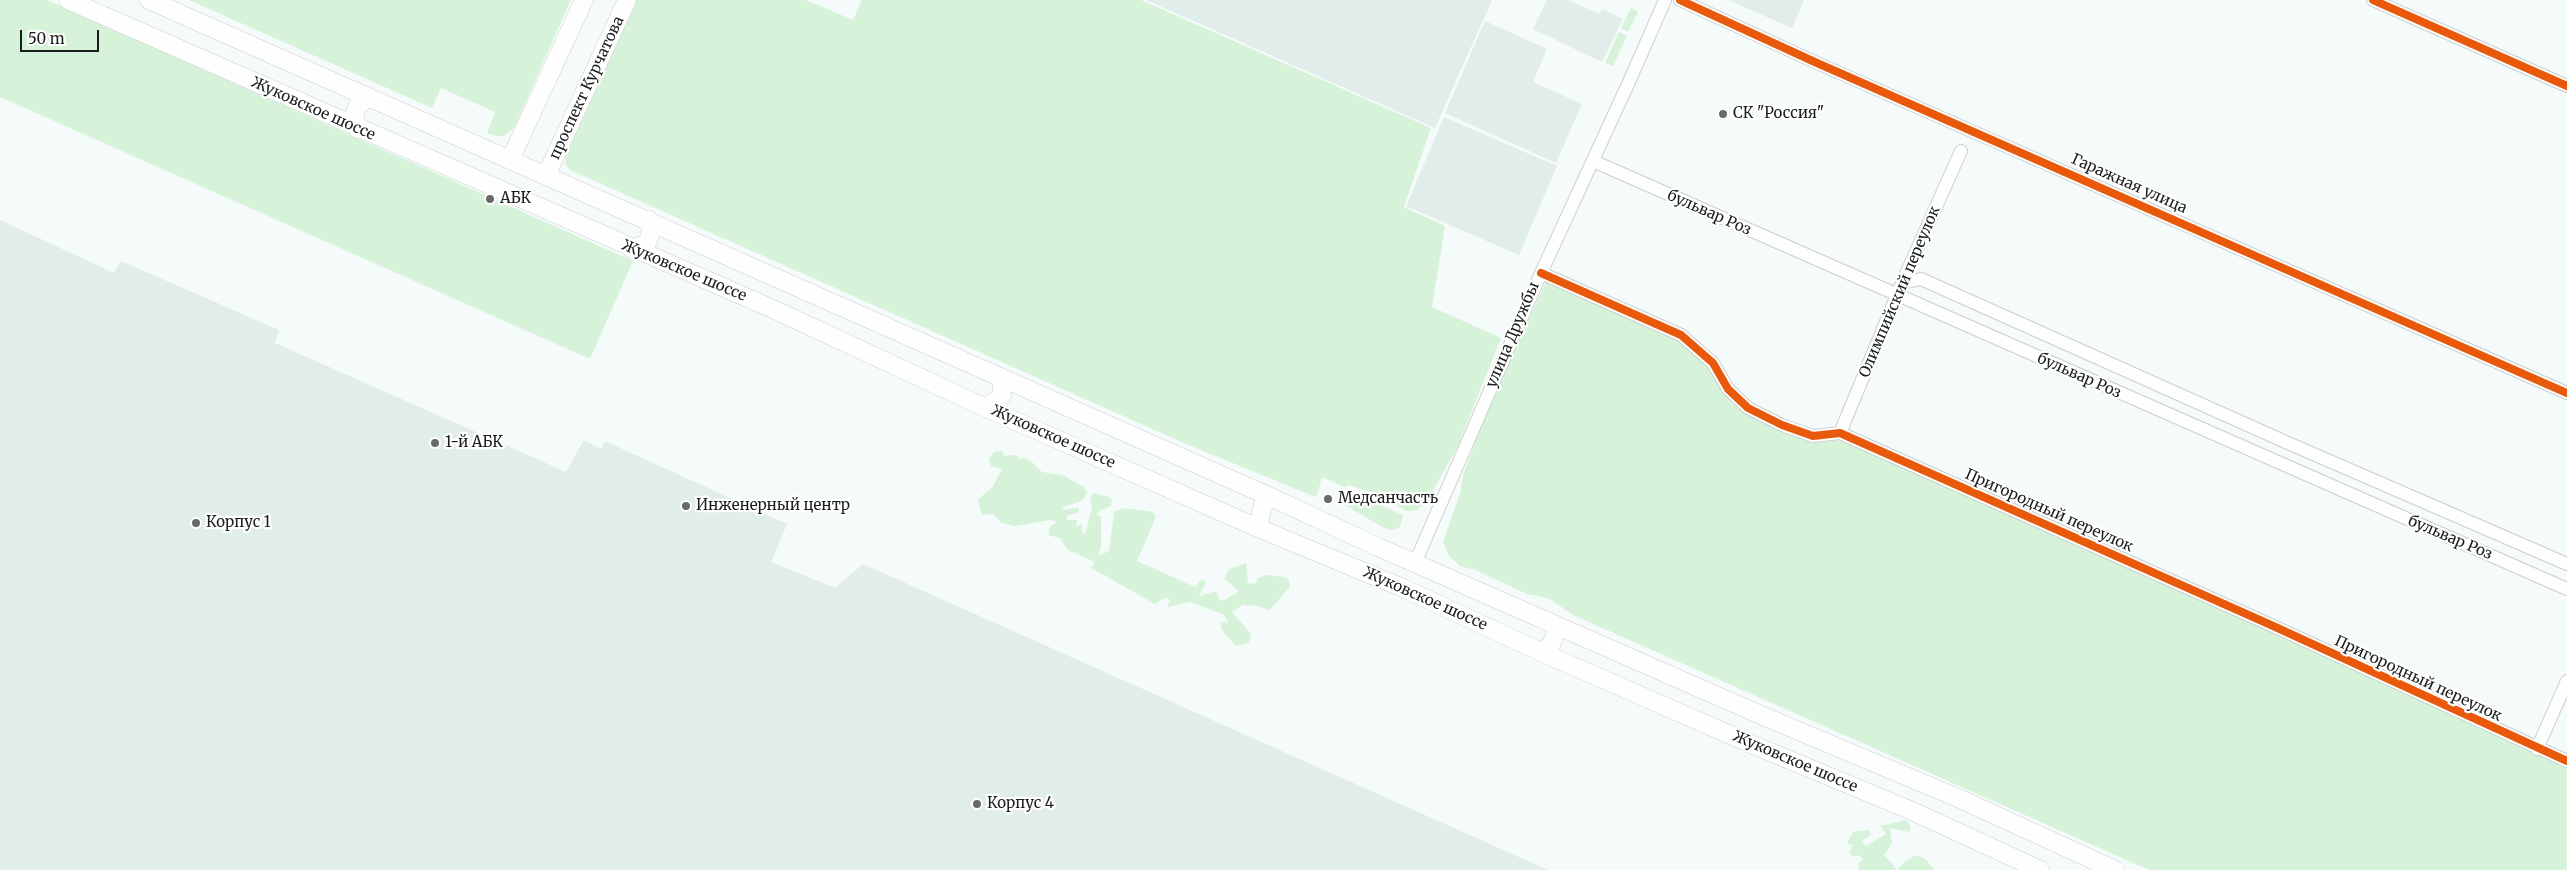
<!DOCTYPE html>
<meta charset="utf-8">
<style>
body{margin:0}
#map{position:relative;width:2567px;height:870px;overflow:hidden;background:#f5fafa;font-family:Merriweather,serif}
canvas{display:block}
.scale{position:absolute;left:20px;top:30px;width:79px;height:22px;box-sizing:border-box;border:2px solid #1a1d1d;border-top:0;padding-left:6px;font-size:15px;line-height:18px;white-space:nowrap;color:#1a1d1d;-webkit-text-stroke:4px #fff;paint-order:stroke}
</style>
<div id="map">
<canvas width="2567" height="870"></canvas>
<div class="scale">50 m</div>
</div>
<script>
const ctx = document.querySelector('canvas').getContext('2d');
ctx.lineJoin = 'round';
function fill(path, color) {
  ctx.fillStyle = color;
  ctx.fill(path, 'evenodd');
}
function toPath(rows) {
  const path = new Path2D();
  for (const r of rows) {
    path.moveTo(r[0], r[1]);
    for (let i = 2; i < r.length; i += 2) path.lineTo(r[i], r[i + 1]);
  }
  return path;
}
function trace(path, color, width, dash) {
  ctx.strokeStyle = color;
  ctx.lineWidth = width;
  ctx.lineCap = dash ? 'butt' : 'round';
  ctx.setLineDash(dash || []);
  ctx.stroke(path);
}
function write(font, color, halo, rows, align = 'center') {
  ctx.font = font + ' Merriweather,serif';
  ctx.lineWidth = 4.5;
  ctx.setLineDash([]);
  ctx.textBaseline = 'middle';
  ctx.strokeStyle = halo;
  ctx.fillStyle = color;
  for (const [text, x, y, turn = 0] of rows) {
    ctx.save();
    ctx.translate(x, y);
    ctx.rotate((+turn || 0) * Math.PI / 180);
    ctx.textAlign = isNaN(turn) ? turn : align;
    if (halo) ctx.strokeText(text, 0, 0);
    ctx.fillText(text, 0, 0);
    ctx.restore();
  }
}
const built = toPath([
 [1146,0,1492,0,1435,128],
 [1547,0,1568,0,1599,14,1602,9,1623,19,1602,62,1533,29],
 [1728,0,1804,0,1792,28],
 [1485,21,1547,49,1533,82,1582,104,1556,163,1445,113],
 [1444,117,1557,166,1519,255,1406,206],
 [0,220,114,273,121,261,279,330,275,343,566,472,584,440,601,449,605,441,787,524,771,562,835,588,863,564,1548,870,0,870]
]);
const green = toPath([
 [0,0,47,0,633,261,590,359,0,97],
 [189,0,571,0,514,128,504,136,497,136,487,133,495,112,441,88,432,108],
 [635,0,806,0,853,20,862,0,1141,0,1431,128,1404,207,1445,226,1432,307,1501,338,1457,448,1427,501,1417,510,1407,511,1369,492,1349,485,1344,487,1322,477,1317,495,1313,496,1184,443,570,170,565,163,566,156],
 [1631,8,1638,12,1628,32,1621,28],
 [1619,32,1627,36,1613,66,1605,63],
 [1547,280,1680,339,1713,369,1731,403,1742,410,1817,440,1855,442,2567,759,2567,870,2149,870,1573,615,1548,598,1527,594,1473,569,1461,567,1449,556,1443,542,1460,494,1463,475,1491,400],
 [1002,451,1004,456,1017,455,1020,459,1024,458,1032,462,1042,472,1062,475,1084,487,1087,493,1083,500,1064,507,1062,510,1079,508,1079,512,1067,516,1067,520,1077,520,1076,526,1083,525,1081,530,1085,535,1092,507,1090,499,1093,493,1110,497,1112,501,1111,506,1099,511,1097,515,1101,516,1101,547,1098,556,1109,551,1114,512,1124,508,1153,512,1156,517,1137,561,1195,587,1202,579,1206,583,1199,596,1216,591,1219,599,1223,601,1239,591,1224,579,1229,569,1246,563,1248,583,1255,584,1258,578,1267,575,1278,576,1288,578,1290,587,1270,610,1257,606,1243,605,1232,612,1251,634,1249,643,1236,646,1221,629,1221,622,1228,623,1224,615,1191,602,1167,607,1170,600,1166,597,1155,604,1091,568,1095,562,1068,550,1060,538,1048,535,1050,527,1056,522,1051,520,1015,526,1001,523,994,514,982,515,978,499,992,488,1002,469,991,466,989,459,994,452],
 [1349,491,1403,515,1400,527,1393,530,1384,528,1343,504,1342,497],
 [1906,820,1910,826,1910,832,1890,828,1892,843,1884,856,1891,862,1896,870,1858,870,1859,863,1864,859,1858,855,1853,857,1849,852,1853,846,1847,843,1853,832,1869,830,1871,835,1861,841,1866,846,1886,834,1880,826],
 [1916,855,1925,859,1935,870,1897,870,1905,861]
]);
const minor = toPath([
 [1680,0,1817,63,2567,393],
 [2373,0,2567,86],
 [1593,161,2567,589],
 [1541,273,1681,335,1713,363,1728,389,1748,408,1782,425,1813,436,1840,433,2271,625,2567,761],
 [1902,283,1921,279,2288,443,2567,564],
 [1840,433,1902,283,1961,151],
 [1415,563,1541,273,1629,82,1665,0],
 [2537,749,2567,681]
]);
const secondary = toPath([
 [68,0,775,310,986,408,1258,528,1403,588,1541,652,1751,744,1910,810,2040,870],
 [149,0,1273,498,1378,547,1763,716,1958,798,2115,870],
 [358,129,354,116,358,105,369,98],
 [510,160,584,0],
 [546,176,627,0],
 [632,249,647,243,651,233,649,220],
 [986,408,1002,396,1001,377],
 [1258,528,1263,504,1273,498],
 [1541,652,1551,645,1556,632,1554,624]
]);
const cycleway = toPath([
 [1680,0,1817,63,2567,393],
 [2373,0,2567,86],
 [1541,273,1681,335,1713,363,1728,389,1748,408,1782,425,1813,436,1840,433,2271,625,2567,761]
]);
const markers = [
 [1723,114,5,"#676a6a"],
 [490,199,5,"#676a6a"],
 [435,443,5,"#676a6a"],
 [1328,499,5,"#676a6a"],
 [686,506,5,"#676a6a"],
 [196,523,5,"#676a6a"],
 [977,804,5,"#676a6a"]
];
const streetNames = [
 ["проспект Курчатова",587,88,-65],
 ["Жуковское шоссе",313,109,24],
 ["Гаражная улица",2129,184,24],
 ["бульвар Роз",1709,213,24],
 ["Жуковское шоссе",684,271,23],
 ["Олимпийский переулок",1900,292,-67],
 ["улица Дружбы",1513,335,-67],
 ["бульвар Роз",2079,376,24],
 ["Жуковское шоссе",1053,437,24],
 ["Пригородный переулок",2049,511,24],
 ["бульвар Роз",2450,538,23],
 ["Жуковское шоссе",1425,599,24],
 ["Пригородный переулок",2418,679,25],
 ["Жуковское шоссе",1795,762,23]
];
const poiNames = [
 ["СК \"Россия\"",1733,114],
 ["АБК",500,199],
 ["1-й АБК",445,443],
 ["Медсанчасть",1338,499],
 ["Инженерный центр",696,506],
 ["Корпус 1",206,523],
 ["Корпус 4",987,804]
];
fill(built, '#e1edeb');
fill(green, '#d6f3d9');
trace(minor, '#cbcfcf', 14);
trace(secondary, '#cbcfcf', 19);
trace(minor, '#fefefe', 12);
trace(secondary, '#fefefe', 18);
trace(cycleway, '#e8590c', 8);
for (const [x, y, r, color] of markers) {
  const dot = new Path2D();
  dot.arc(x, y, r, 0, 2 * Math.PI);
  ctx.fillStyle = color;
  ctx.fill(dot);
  trace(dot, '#fff', 2);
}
write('15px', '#1a1d1d', '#fff', streetNames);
write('15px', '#1a1d1d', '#fff', poiNames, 'left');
</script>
